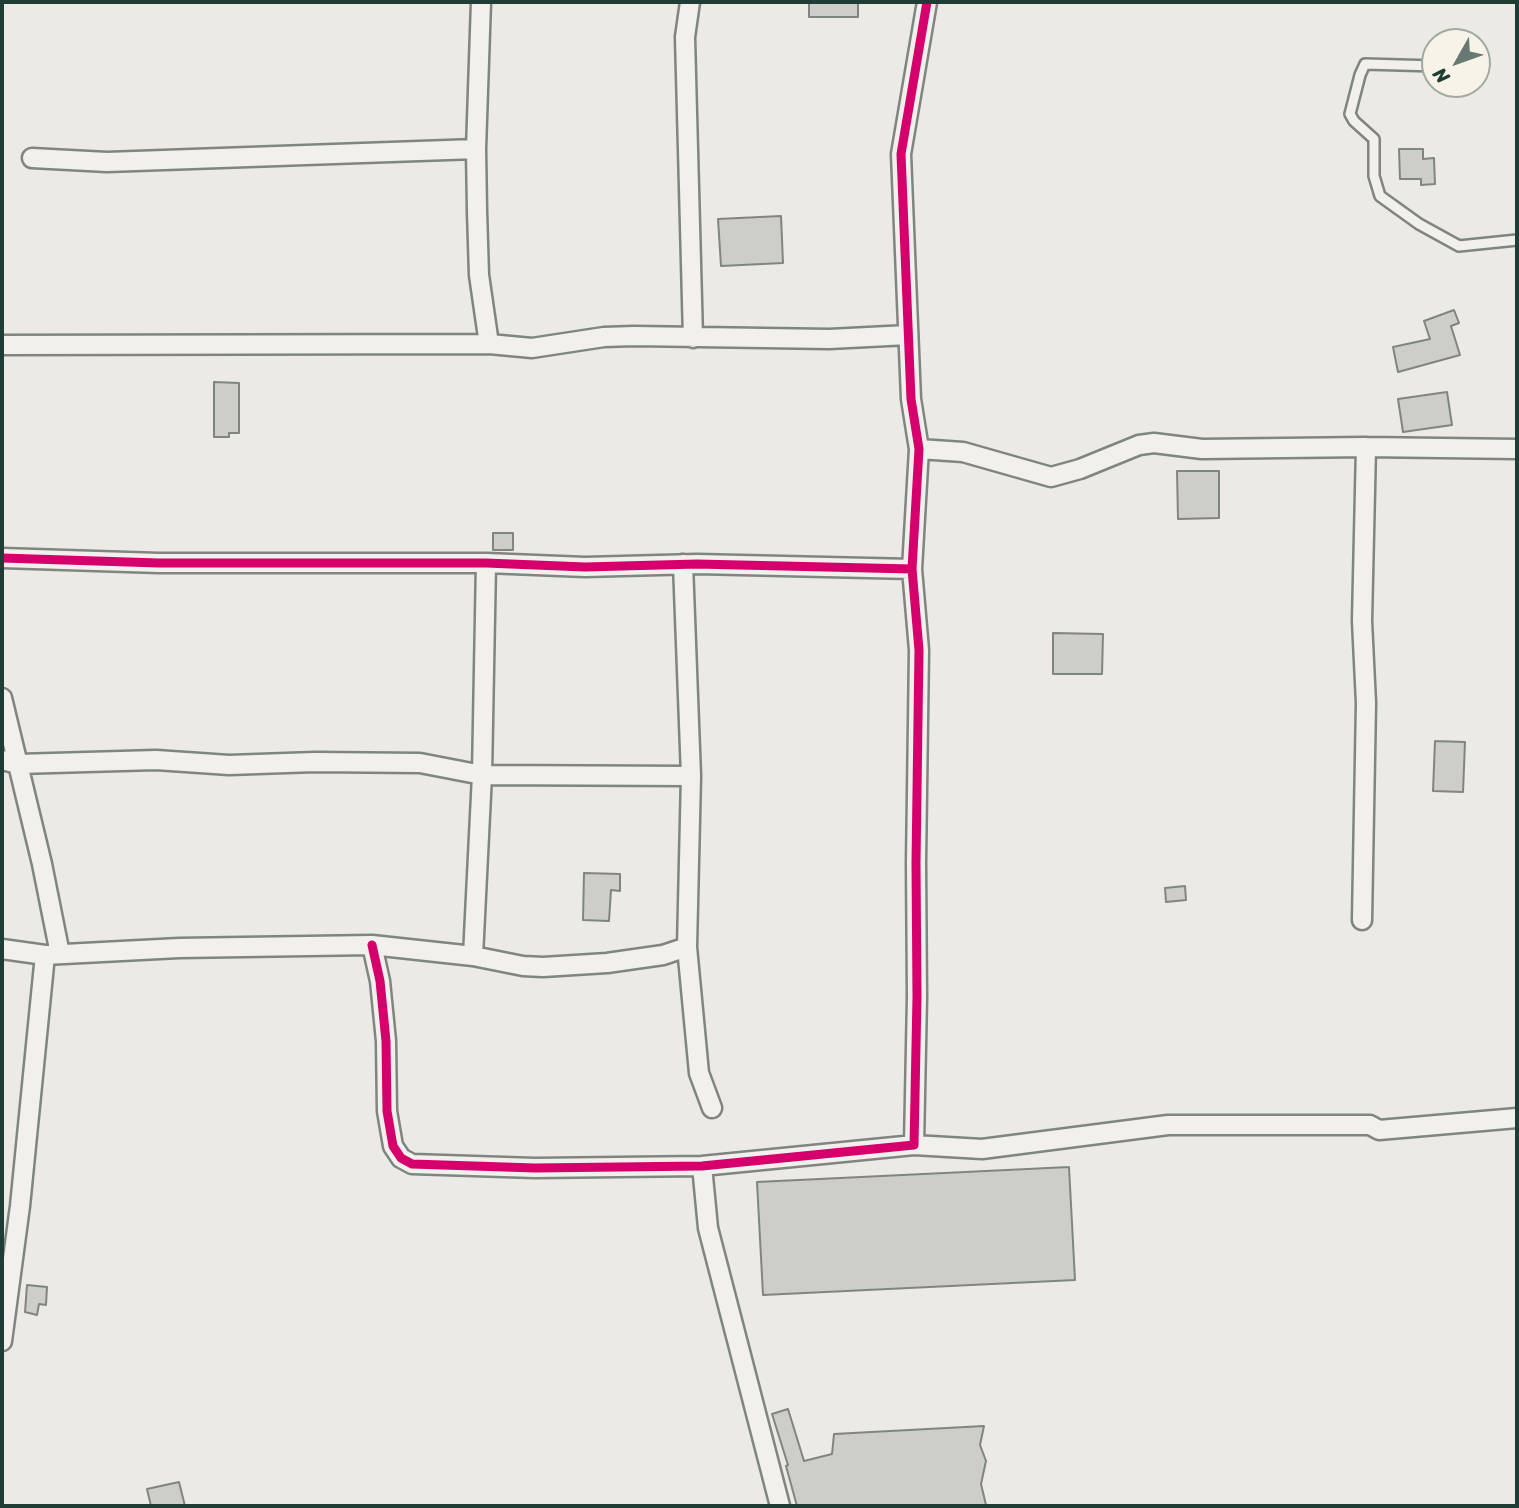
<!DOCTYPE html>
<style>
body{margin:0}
#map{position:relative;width:1519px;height:1508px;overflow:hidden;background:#ebeae4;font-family:Sriracha,sans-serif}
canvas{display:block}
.frame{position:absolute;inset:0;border:4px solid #1f3d34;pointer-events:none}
.north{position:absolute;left:1421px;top:28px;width:70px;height:70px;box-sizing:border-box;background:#f7f3e8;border:2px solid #a1aaa0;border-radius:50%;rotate:230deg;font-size:19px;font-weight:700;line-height:28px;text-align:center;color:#1f3d34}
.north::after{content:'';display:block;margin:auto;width:24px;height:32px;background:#667a72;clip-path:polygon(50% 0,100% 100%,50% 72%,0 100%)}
</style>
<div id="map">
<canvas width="1519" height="1508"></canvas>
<div class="frame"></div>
<div class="north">N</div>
</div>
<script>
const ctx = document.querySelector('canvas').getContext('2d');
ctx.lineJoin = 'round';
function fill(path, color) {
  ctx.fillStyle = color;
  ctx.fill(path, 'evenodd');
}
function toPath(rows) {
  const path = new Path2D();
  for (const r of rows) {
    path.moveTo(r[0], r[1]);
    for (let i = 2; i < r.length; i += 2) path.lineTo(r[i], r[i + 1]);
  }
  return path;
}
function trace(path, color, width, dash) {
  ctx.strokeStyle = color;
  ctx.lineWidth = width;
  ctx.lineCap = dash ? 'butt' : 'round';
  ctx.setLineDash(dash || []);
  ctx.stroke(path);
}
const building = toPath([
 [809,2,858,2,858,17,809,17,809,2],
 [1399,149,1423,149,1423,159,1434,158,1435,184,1421,185,1421,179,1400,179,1399,149],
 [781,216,783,263,721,266,718,219,781,216],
 [1454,310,1459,323,1451,326,1460,355,1398,372,1393,347,1430,339,1424,321,1454,310],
 [214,382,239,383,239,433,229,433,229,437,214,437,214,382],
 [1447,392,1452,425,1403,432,1398,399,1447,392],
 [1177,471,1219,471,1219,518,1178,519,1177,471],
 [493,533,513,533,513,550,493,550,493,533],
 [1053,633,1103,634,1102,674,1053,674,1053,633],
 [1435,741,1465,742,1463,792,1433,791,1435,741],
 [584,873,620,874,620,891,611,890,609,921,583,920,584,873],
 [1185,886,1186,900,1166,902,1165,888,1185,886],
 [1069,1167,1075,1280,763,1295,757,1182,1069,1167],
 [27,1285,47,1287,46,1305,39,1304,37,1315,25,1312,27,1285],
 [788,1409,804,1461,832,1454,834,1434,984,1426,980,1445,986,1461,981,1484,986,1505,797,1506,786,1466,788,1465,772,1414,788,1409],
 [179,1482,185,1506,151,1506,147,1489,179,1482]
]);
const service = toPath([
 [1435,66,1365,64,1360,75,1350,114,1354,121,1374,139,1374,176,1380,196,1419,224,1459,246,1517,240]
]);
const minor = toPath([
 [481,2,476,149,477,211,479,275,489,344],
 [690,2,685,37,693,338],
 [32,158,107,162,476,149],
 [2,345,489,344,532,348,604,337,634,336,829,339,908,335],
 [919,449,963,452,1051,477,1080,469,1139,445,1154,443,1202,449,1366,447,1517,449],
 [2,558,159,563,486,563,585,567,697,564,912,569],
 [683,564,691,776,687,947,699,1073,712,1108],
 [2,698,42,864,60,954],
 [2,760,18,764,156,760,229,765,315,762,420,763,482,775,691,776],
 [1362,920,1366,703,1362,621,1366,447],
 [372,945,380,981,386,1041,387,1111,393,1146,401,1158,412,1164,535,1168,702,1166,914,1145,917,997,916,863,919,650,912,569,919,449,911,399,901,154,927,2],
 [2,949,45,955,179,948,372,945,473,956,523,966,543,967,607,963,663,955,687,947],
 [473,956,482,775,486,563],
 [914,1145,982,1149,1168,1125,1370,1125,1379,1130,1517,1118],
 [702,1166,708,1228,780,1506],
 [2,1341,20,1206,45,955]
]);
const cycleway = toPath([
 [2,558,159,563,486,563,585,567,697,564,912,569],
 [372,945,380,981,386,1041,387,1111,393,1146,401,1158,412,1164,535,1168,702,1166,914,1145,917,997,916,863,919,650,912,569,919,449,911,399,901,154,927,2]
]);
fill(building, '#cdceca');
trace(building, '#808581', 2);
trace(service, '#808581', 14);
trace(minor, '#808581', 23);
trace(service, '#f1f0ec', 9);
trace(minor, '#f1f0ec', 18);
trace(cycleway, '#d6006c', 9);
</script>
